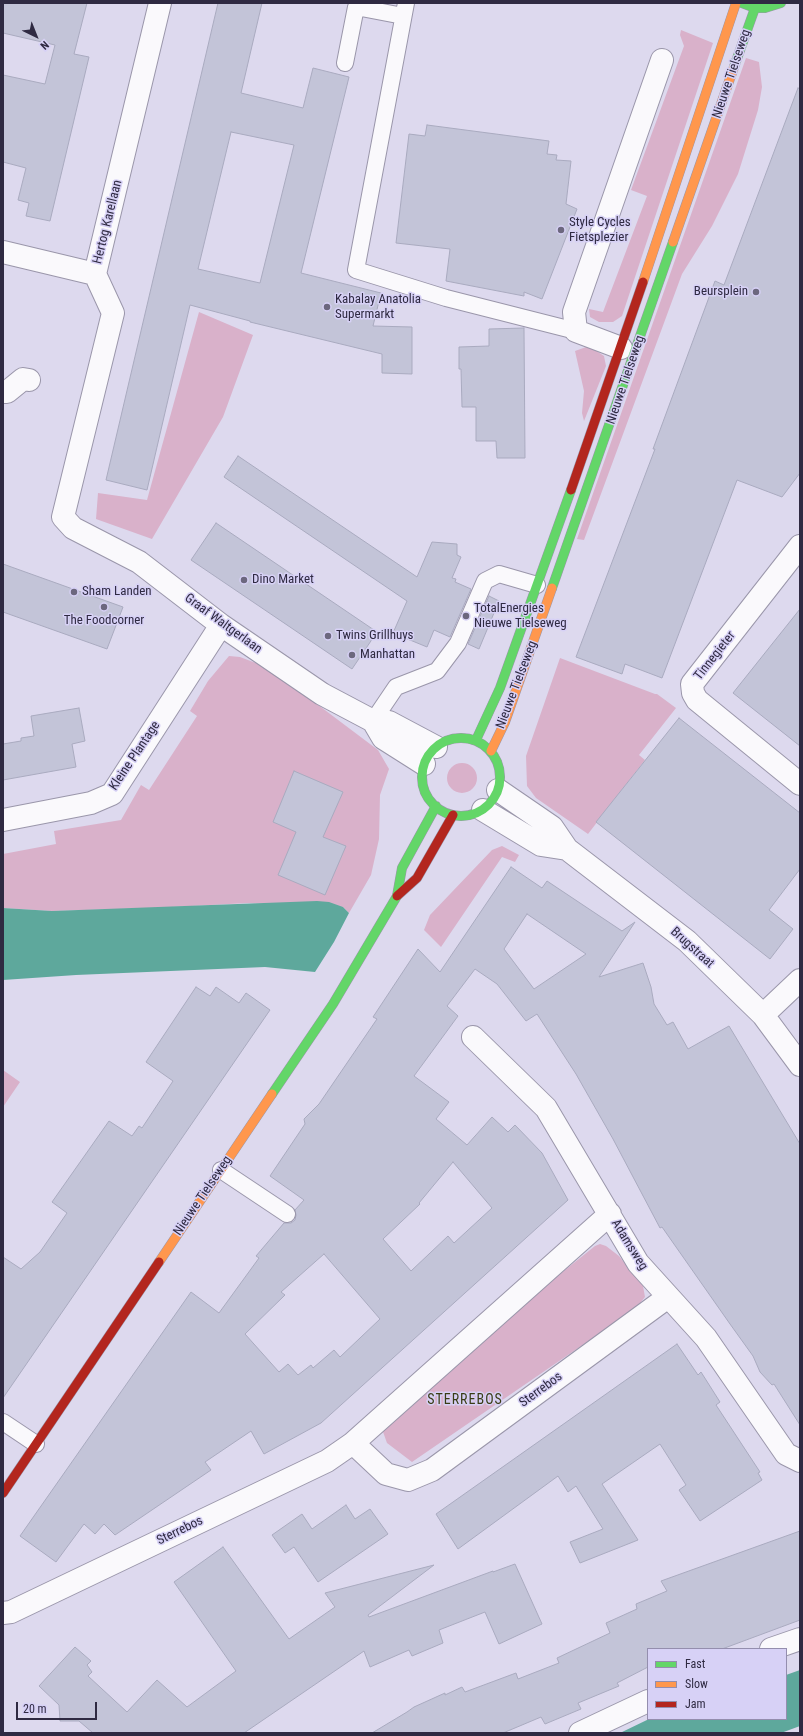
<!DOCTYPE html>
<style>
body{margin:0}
#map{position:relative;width:803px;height:1736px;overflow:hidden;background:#ddd9ee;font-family:"Roboto Condensed",sans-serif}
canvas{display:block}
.frame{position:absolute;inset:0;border:4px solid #2f2a42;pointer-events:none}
.legend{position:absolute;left:647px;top:1648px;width:140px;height:72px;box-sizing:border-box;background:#d7d1f6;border:1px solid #948eae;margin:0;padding:5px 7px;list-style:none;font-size:12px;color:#2f2a42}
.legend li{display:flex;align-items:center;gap:8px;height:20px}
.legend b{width:20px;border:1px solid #948eae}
.north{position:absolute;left:16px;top:16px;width:40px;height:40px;-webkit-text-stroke:3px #d7d1f6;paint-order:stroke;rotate:137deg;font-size:11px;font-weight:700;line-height:16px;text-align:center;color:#2f2a42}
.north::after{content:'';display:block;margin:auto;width:14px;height:18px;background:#2f2a42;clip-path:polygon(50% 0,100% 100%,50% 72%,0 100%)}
.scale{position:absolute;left:16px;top:1702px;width:81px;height:18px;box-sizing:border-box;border:2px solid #2f2a42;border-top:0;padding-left:5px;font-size:12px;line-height:14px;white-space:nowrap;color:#2f2a42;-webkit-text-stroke:3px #d7d1f6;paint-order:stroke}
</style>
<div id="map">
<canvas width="803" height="1736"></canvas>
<div class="frame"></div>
<ul class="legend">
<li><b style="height:5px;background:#63d668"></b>Fast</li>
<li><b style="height:5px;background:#ff974d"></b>Slow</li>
<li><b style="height:5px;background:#b3261e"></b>Jam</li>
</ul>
<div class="north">N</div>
<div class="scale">20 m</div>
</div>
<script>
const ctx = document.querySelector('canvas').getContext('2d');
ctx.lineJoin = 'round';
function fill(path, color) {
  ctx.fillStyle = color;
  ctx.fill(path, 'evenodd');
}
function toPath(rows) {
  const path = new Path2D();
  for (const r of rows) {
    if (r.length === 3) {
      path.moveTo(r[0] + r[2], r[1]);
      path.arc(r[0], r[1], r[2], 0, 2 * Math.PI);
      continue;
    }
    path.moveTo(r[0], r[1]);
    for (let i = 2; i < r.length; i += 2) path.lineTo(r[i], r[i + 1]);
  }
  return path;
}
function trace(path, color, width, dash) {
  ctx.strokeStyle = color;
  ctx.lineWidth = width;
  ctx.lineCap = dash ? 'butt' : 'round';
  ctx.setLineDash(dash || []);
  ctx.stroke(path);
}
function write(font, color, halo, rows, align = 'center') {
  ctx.font = font + ' "Roboto Condensed",sans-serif';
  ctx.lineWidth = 3;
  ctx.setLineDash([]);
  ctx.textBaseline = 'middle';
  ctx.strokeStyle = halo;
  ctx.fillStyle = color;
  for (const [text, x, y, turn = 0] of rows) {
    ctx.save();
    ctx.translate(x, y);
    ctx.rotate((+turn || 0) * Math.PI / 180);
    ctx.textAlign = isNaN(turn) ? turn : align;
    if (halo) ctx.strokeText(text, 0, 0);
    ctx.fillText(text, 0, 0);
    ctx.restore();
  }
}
const green = toPath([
 [681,30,713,43,622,316,613,322,599,322,590,317,589,309,603,312,647,196,631,190,684,46,680,35],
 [746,58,759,62,762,87,758,110,738,174,712,226,682,274,584,540,577,539],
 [199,312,253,335,223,417,152,539,96,519,98,493,147,500],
 [589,346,604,356,606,366,584,421,582,413,584,391,575,351],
 [229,656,240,657,269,668,378,750,389,769,380,795,379,839,371,875,349,913,343,907,248,903,154,908,52,911,3,908,3,854,56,844,54,831,121,820,141,785,149,790,197,716,190,711,208,681],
 [560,658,655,694,657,694,676,708,639,755,645,760,588,834,536,798,527,786,526,756],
 [462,778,15],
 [502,846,519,855,515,862,502,857,441,947,424,930,430,915,492,850],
 [3,1070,20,1082,3,1107],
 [600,1244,606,1246,619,1256,643,1286,645,1297,635,1309,412,1462,387,1443,382,1429,515,1310,595,1246]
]);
const water = toPath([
 [317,901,329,902,343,907,349,913,334,942,315,972,265,967,76,975,3,980,3,908,52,911],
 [800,1670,800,1726,781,1733,620,1733,649,1719,786,1719,786,1675]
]);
const building = toPath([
 [3,3,87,3,74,54,89,57,50,221,26,216,29,203,18,200,26,168,3,162,3,75,45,84,55,45,3,33,3,3],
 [218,3,262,3,241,93,303,108,313,68,349,77,301,273,381,293,373,326,412,327,412,374,382,373,382,354,250,322,250,321,190,305,147,490,106,480,218,3],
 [231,132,294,145,260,283,198,269,231,132],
 [798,88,800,89,800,473,782,497,737,480,662,678,625,664,622,674,576,657,655,449,653,449,715,281,724,285,798,88],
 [427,125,549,141,547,154,557,155,556,160,571,161,566,204,577,209,542,299,524,292,524,296,446,281,450,249,396,243,409,134,425,136,427,125],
 [524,328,525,458,497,458,496,441,476,441,476,407,462,407,461,369,459,369,459,347,489,346,489,329,524,328],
 [238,456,417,577,432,542,457,544,457,555,461,557,452,578,456,579,455,582,471,589,450,637,434,630,427,647,393,633,407,601,224,477,238,456],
 [216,523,377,632,352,669,191,560,216,523],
 [3,564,123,607,107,649,3,612,3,564],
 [489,596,499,601,479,649,468,644,489,596],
 [800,609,800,746,733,693,800,609],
 [79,708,85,741,72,744,76,767,3,780,3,744,21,741,21,738,34,736,31,716,79,708],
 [679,718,800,813,800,869,769,910,793,929,770,959,596,822,679,718],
 [294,771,343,792,323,837,346,846,325,895,278,875,296,832,273,822,294,771],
 [511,867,542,888,547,881,622,931,635,922,599,977,643,963,651,987,654,1004,667,1025,673,1022,688,1049,729,1026,800,1144,800,1425,774,1384,772,1385,760,1372,753,1356,730,1324,662,1227,660,1228,613,1139,576,1074,537,1014,526,1021,497,984,475,969,447,1006,458,1016,414,1076,449,1102,436,1119,467,1145,492,1117,508,1132,515,1125,542,1153,568,1200,321,1423,264,1454,251,1431,205,1462,211,1470,115,1535,104,1524,95,1534,84,1524,56,1562,20,1536,191,1292,219,1313,259,1258,256,1256,284,1223,291,1223,295,1220,296,1215,295,1210,304,1200,270,1176,305,1124,304,1119,319,1104,377,1019,373,1017,418,949,440,972,511,867],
 [527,914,586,954,534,989,504,949,527,914],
 [453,1162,492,1208,454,1243,448,1236,411,1271,383,1239,420,1204,419,1203,453,1162],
 [324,1254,380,1319,340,1357,334,1350,313,1368,311,1365,298,1375,288,1364,279,1372,245,1334,285,1295,281,1292,324,1254],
 [196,987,210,996,216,987,239,1003,246,993,270,1010,3,1398,3,1257,21,1269,40,1252,67,1213,52,1202,109,1121,132,1136,139,1126,142,1128,173,1081,146,1062,196,987],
 [677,1344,698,1375,701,1372,720,1402,716,1405,760,1472,758,1473,762,1480,700,1521,679,1490,686,1485,660,1444,602,1484,638,1540,580,1563,570,1542,603,1529,576,1486,568,1492,558,1476,458,1549,436,1514,677,1344],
 [346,1505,355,1519,370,1509,388,1534,318,1582,294,1547,285,1553,272,1535,302,1514,312,1529,346,1505],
 [800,1531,800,1620,722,1649,648,1649,648,1667,617,1683,619,1686,578,1703,581,1709,545,1724,541,1717,503,1733,372,1733,407,1712,414,1707,445,1693,445,1695,462,1687,465,1692,516,1673,518,1679,559,1663,557,1658,610,1633,606,1623,637,1609,636,1604,667,1591,661,1581,800,1531],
 [223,1547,289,1639,335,1607,325,1593,434,1565,368,1615,369,1617,493,1571,493,1572,515,1564,542,1624,499,1644,485,1612,439,1630,443,1643,412,1656,409,1650,370,1667,364,1651,244,1733,93,1733,79,1721,60,1721,59,1705,39,1686,75,1647,91,1661,87,1665,92,1672,88,1676,127,1712,157,1680,187,1707,236,1671,174,1582,223,1547]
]);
const lane = toPath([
 [406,3,356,270,446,298,576,331],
 [345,63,356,7,403,16],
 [373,721,396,687,437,671,458,643,485,581,499,574,537,585],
 [221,1170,287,1214],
 [3,1422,36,1444]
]);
const street = toPath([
 [160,3,95,274,113,313,63,517,73,528,139,562,221,625,322,694,373,721,389,722,436,747],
 [3,252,95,274],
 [621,348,576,331,574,312,662,60],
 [3,392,7,392,23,379,29,380],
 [800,546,692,684,693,693,697,700,800,784],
 [373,721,383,738,424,764],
 [498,790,552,827,567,849,687,941,763,1015,800,1065],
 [483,810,541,845,567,849],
 [3,820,91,803,112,794,221,625],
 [763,1015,800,980],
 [473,1037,546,1108,638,1263,706,1338,786,1454,800,1461],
 [610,1214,353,1443,386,1474,408,1480,432,1470,668,1297],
 [3,1613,11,1612,327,1461,353,1443],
 [771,1649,800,1639],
 [580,1733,648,1701]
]);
const fast = toPath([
 [742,3,755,8,765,8,781,3],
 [734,67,755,8],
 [552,588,673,242],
 [461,777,39],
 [476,740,500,688,571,490],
 [272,1094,333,1004,397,896,402,868,436,806]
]);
const slow = toPath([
 [673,242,734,67],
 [643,282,736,3],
 [491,751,505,722,552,588],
 [159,1262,272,1094]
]);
const jam = toPath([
 [571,490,643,282],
 [397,896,417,878,453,815],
 [3,1493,159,1262]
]);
const markers = [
 [561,230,4,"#6c677e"],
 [756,292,4,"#6c677e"],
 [327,307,4,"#6c677e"],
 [244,580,4,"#6c677e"],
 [74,592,4,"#6c677e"],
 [104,607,4,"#6c677e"],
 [466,616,4,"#6c677e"],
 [328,636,4,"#6c677e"],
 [352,655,4,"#6c677e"]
];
const streetNames = [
 ["Nieuwe Tielseweg",732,74,-71],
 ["Hertog Karellaan",108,222,-76],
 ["Nieuwe Tielseweg",626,380,-71],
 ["Graaf Waltgerlaan",223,624,36],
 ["Tinnegieter",715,656,-52],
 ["Nieuwe Tielseweg",517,685,-69],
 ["Kleine Plantage",135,756,-56],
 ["Brugstraat",692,948,42],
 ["Nieuwe Tielseweg",203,1196,-56],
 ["Adamsweg",629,1245,58],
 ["Sterrebos",541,1390,-36],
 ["Sterrebos",180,1531,-26]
];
const poiNames = [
 ["Style Cycles",569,223],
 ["Fietsplezier",569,238],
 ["Beursplein",748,292,"right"],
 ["Kabalay Anatolia",335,300],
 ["Supermarkt",335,315],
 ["Dino Market",252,580],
 ["Sham Landen",82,592],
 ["TotalEnergies",474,609],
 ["Nieuwe Tielseweg",474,624],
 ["The Foodcorner",104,621,"center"],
 ["Twins Grillhuys",336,636],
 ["Manhattan",360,655]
];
const neighbourhoodNames = [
 ["STERREBOS",465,1400]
];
fill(green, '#d9b1ca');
fill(water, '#5ea89c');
fill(building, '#c3c4d8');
trace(building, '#a9aabf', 1);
trace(lane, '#9a96aa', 18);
trace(street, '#9a96aa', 24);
trace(fast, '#9a96aa', 10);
trace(slow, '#9a96aa', 10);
trace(jam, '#9a96aa', 10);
trace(lane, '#faf9fc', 16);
trace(street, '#faf9fc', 22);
trace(fast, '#63d668', 9);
trace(slow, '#ff974d', 9);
trace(jam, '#b3261e', 9);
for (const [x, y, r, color] of markers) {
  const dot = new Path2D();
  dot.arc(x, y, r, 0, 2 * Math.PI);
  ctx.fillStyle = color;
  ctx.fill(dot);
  trace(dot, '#d7d1f6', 1.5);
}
write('13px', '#2f2a42', '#d7d1f6', streetNames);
write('13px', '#2f2a42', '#d7d1f6', poiNames, 'left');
ctx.letterSpacing = '1px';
write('14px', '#3a3c14', '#d7d1f6', neighbourhoodNames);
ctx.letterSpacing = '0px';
</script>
